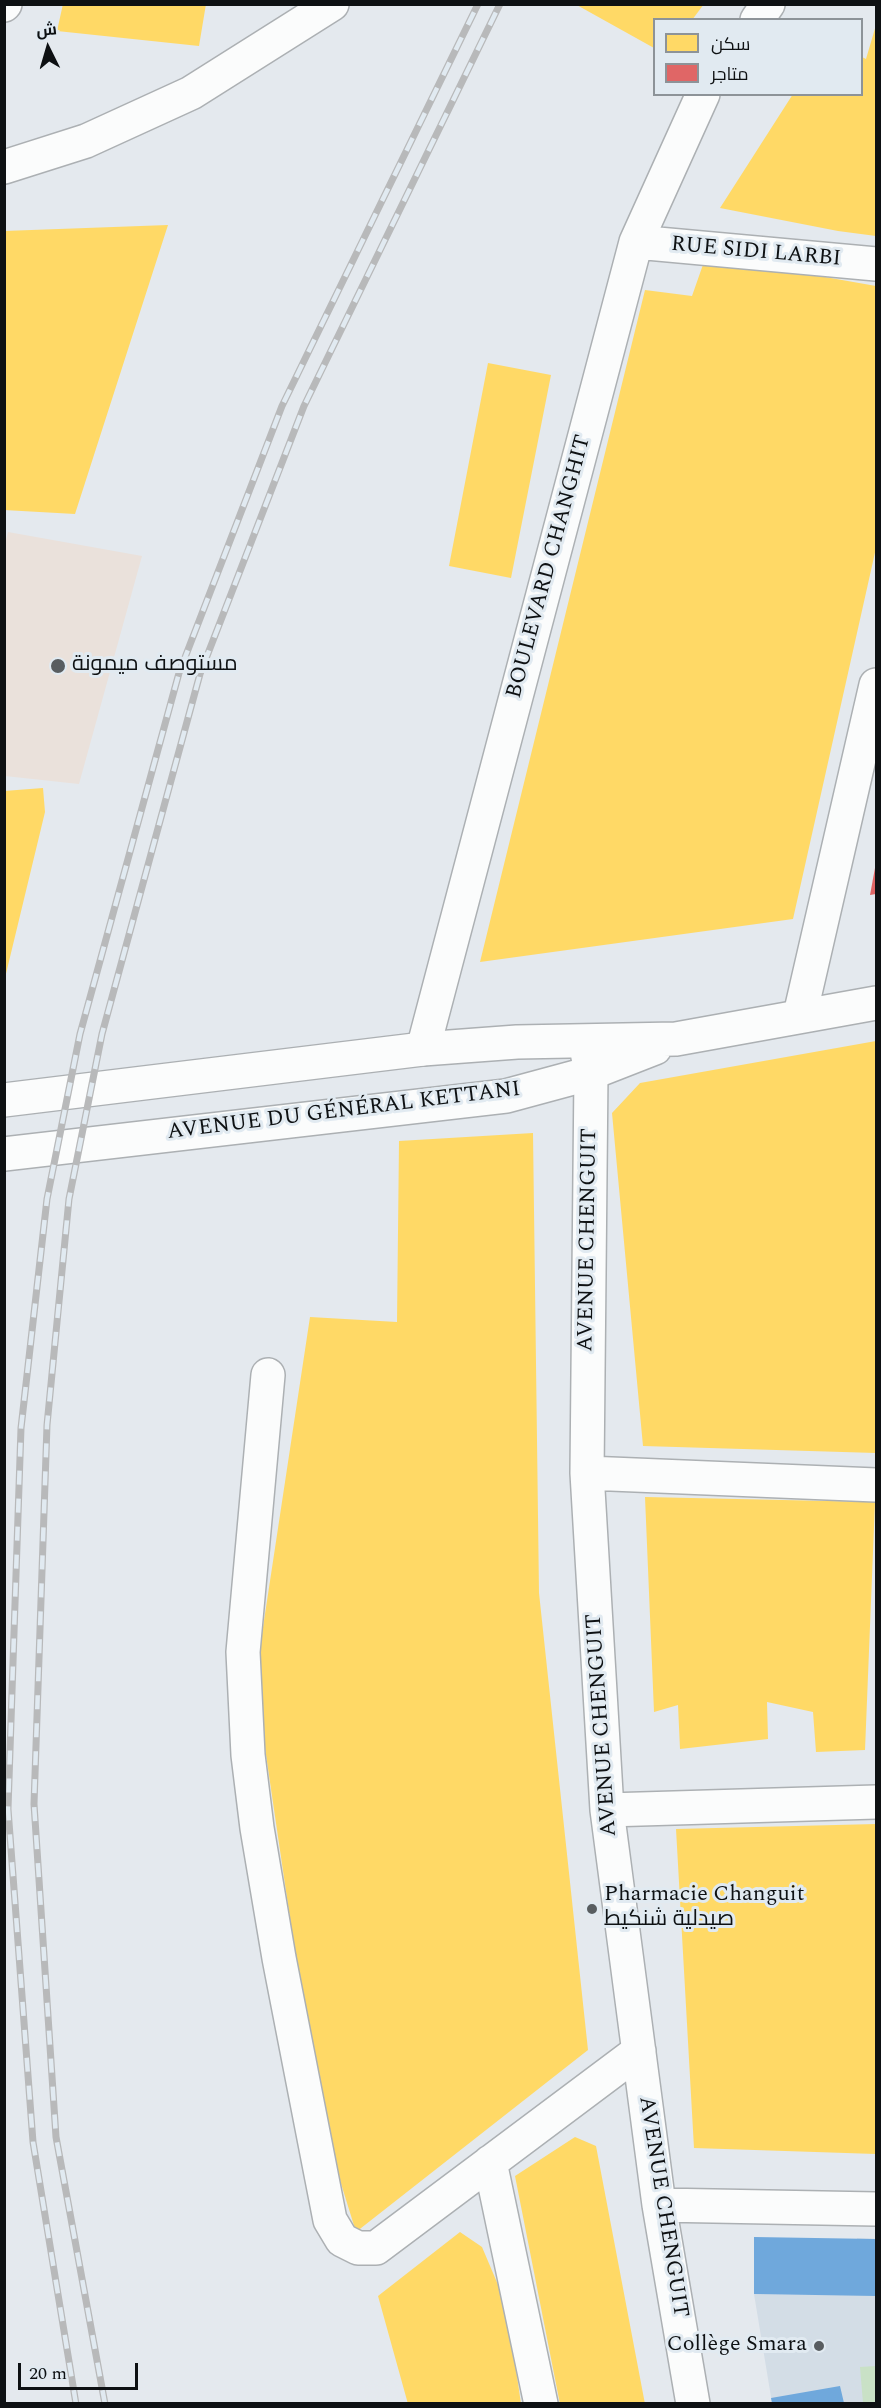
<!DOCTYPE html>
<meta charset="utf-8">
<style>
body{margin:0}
#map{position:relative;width:881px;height:2408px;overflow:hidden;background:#e4e9ee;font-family:Spectral,Cairo,serif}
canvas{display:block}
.frame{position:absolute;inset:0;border:6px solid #0e1113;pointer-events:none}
.legend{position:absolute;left:653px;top:18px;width:210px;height:78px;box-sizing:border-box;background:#e1eaf1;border:2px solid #8d9398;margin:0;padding:8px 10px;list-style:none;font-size:18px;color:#0e1113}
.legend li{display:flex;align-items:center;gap:12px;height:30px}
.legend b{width:30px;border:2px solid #8d9398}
.north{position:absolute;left:18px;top:18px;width:60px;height:60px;-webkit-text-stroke:4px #e1eaf1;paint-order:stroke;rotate:355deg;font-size:16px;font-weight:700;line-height:24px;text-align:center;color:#0e1113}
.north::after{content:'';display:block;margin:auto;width:21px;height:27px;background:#0e1113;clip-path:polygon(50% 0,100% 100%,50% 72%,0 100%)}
.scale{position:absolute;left:18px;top:2363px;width:120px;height:27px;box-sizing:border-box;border:3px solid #0e1113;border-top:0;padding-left:8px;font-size:18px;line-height:21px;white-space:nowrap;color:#0e1113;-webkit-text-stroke:4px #e1eaf1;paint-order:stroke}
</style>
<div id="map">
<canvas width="881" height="2408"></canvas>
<div class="frame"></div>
<ul class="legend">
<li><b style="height:16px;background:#ffd966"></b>سكن</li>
<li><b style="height:16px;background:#e06666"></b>متاجر</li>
</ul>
<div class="north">ش</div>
<div class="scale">20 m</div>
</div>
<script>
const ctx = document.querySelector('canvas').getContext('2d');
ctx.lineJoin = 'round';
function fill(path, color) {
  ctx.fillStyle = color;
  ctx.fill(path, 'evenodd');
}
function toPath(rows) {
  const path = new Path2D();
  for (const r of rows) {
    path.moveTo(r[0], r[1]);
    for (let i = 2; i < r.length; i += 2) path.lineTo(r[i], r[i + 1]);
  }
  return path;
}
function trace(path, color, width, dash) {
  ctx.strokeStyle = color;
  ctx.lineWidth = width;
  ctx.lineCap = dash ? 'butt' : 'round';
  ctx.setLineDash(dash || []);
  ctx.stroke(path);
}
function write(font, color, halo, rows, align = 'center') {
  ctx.font = font + ' Spectral,Cairo,serif';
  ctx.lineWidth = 6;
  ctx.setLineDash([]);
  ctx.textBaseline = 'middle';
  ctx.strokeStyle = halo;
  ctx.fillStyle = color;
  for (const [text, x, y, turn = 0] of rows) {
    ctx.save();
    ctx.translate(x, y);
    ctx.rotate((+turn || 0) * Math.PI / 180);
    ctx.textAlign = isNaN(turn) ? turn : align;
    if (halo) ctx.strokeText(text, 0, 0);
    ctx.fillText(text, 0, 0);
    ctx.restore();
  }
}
const built = toPath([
 [857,2238,876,2239,876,2403,772,2403,754,2294,856,2295]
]);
const medical = toPath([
 [8,532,142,556,79,784,5,776,4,547]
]);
const green = toPath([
 [876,2366,876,2403,863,2403,860,2367]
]);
const homes = toPath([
 [63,4,206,4,199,46,57,31],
 [575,4,704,4,692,20,654,20,654,48],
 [876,25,876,236,838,231,720,208,793,94,862,94,862,57,866,59],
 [168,225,75,514,4,510,4,231],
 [706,256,876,286,876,548,793,919,480,962,645,290,692,296],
 [488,363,551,375,511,578,449,566],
 [43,788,45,812,4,982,4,791],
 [876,1041,876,1453,643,1446,612,1113,640,1083],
 [533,1133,539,1593,588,2050,356,2232,318,2109,255,1680,310,1317,397,1322,399,1141],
 [645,1497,875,1502,865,1750,816,1752,813,1712,767,1702,768,1739,680,1749,678,1705,654,1712],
 [876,1824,876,2154,694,2148,676,1829],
 [575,2137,596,2146,645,2404,560,2404,515,2176],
 [460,2232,482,2247,507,2306,521,2404,408,2404,378,2296]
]);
const shops = toPath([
 [875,868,876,894,870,895]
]);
const schools = toPath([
 [754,2237,876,2239,876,2296,754,2294],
 [840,2386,844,2403,772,2403,771,2398]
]);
const street = toPath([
 [4,5,5,4],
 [757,20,768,4],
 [4,167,86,141,191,93,332,4],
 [636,242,876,264],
 [800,1015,876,685],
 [586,1046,591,1073,587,1473,607,1810,659,2205,693,2404],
 [423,1049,636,242,703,94],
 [268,1375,243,1652,248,1755,257,1828,279,1958,330,2220,342,2240,358,2248,376,2248,639,2051],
 [587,1473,876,1485],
 [607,1810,876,1802],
 [490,2162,541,2404],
 [659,2205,876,2209]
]);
const secondary = toPath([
 [4,1100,423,1049,517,1042,676,1039,876,1003],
 [4,1154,506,1096,591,1073,655,1048]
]);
const rail = toPath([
 [76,2404,33,2142,8,1809,21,1428,47,1199,80,1034,179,673,282,406,478,4],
 [105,2404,56,2137,34,1804,47,1425,69,1199,102,1034,200,674,304,406,500,4]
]);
const markers = [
 [58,666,8,"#595d60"],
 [592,1909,6,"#595d60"],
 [819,2346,6,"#595d60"]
];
const streetNames = [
 ["RUE SIDI LARBI",756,253,5],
 ["BOULEVARD CHANGHIT",550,567,-75],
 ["AVENUE DU GÉNÉRAL KETTANI",344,1112,-7],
 ["AVENUE CHENGUIT",589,1240,-89],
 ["AVENUE CHENGUIT",603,1725,-94],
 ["AVENUE CHENGUIT",662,2207,81]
];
const poiNames = [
 ["مستوصف ميمونة",72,666],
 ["Pharmacie Changuit",604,1896],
 ["صيدلية شنكيط",604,1921],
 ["Collège Smara",807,2346,"right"]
];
fill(built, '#d3dde6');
fill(medical, '#eae1db');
fill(green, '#c9e1c6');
fill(homes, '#ffd966');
fill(shops, '#e06666');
fill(schools, '#6fa8dc');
trace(street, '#acb0b3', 36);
trace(secondary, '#acb0b3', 36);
trace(street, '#fbfcfc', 33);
trace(secondary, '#fbfcfc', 33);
trace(rail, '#b8b9ba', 7);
trace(rail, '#e1eaf1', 4.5, [14]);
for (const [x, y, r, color] of markers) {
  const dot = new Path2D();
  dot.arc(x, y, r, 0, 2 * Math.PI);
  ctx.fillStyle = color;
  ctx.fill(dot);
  trace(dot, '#e1eaf1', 2);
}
write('22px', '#0e1113', '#e1eaf1', streetNames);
write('22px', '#0e1113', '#e1eaf1', poiNames, 'left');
</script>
